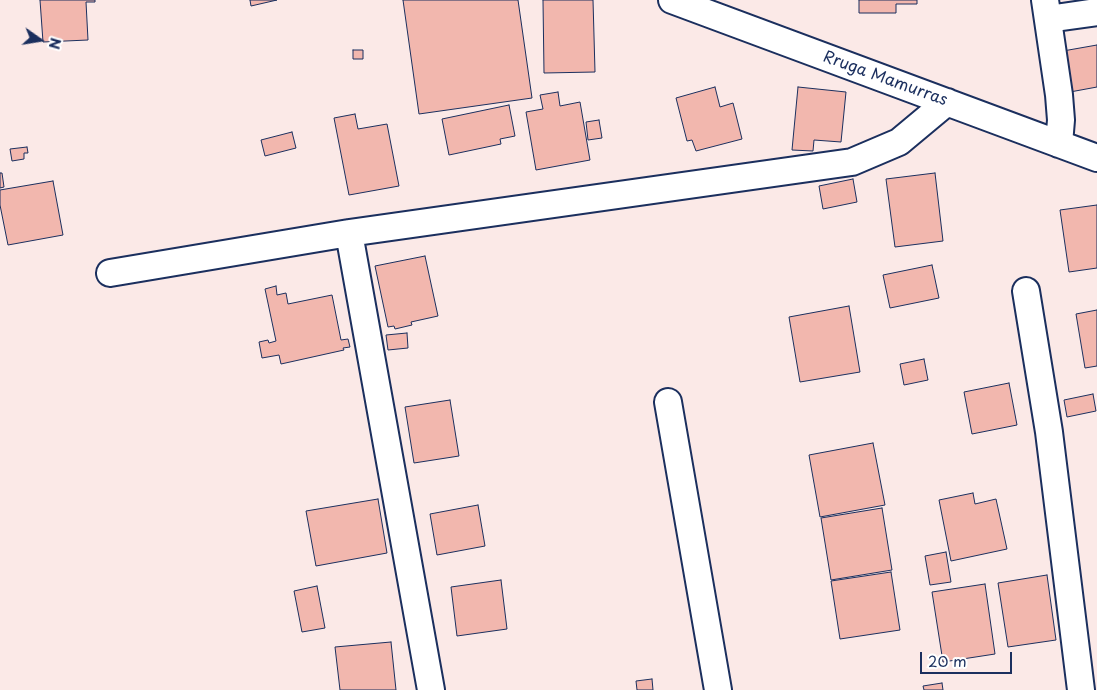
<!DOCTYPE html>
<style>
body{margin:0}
#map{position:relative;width:1097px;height:690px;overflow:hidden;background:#fbe9e7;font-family:"Playpen Sans",sans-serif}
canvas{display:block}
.north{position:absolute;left:15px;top:15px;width:50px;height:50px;-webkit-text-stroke:4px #fff;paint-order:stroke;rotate:103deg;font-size:14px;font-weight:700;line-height:20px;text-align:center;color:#1b2f5e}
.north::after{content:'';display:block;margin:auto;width:18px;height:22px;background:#1b2f5e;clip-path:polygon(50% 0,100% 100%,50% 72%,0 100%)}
.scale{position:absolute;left:920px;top:652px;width:92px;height:22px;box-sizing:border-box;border:2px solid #1b2f5e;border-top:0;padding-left:6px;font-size:15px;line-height:18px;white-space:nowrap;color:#1b2f5e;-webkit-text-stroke:4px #fff;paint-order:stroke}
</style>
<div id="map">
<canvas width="1097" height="690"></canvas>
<div class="north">N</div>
<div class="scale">20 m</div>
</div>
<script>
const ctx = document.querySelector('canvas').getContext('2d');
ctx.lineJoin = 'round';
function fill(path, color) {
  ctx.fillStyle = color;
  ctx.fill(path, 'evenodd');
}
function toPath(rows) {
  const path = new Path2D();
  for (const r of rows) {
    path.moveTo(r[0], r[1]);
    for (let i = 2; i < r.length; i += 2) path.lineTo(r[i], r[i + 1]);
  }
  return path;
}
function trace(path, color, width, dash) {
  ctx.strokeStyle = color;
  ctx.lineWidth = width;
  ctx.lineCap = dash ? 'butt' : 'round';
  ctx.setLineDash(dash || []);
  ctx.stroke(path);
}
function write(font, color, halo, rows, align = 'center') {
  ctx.font = font + ' "Playpen Sans",sans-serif';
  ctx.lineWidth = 4.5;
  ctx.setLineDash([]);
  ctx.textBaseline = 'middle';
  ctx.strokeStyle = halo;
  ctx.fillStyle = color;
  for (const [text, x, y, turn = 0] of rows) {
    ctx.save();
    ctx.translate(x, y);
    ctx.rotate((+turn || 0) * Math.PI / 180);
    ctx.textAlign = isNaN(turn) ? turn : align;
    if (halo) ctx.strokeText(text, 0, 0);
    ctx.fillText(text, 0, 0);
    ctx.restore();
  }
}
const building = toPath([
 [40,0,95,0,95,2,86,2,88,40,43,42,40,0],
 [250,0,277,0,251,6,250,0],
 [403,0,518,0,532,98,419,114,403,0],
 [543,0,593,0,595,72,544,73,543,0],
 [859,0,917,0,917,4,896,4,896,13,859,13,859,0],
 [1097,45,1097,87,1070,92,1063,51,1097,45],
 [353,50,363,50,363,59,353,59,353,50],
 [715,87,720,107,733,103,742,139,696,151,692,140,687,141,676,98,715,87],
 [798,87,846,92,841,142,814,140,813,151,792,150,798,87],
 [558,92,560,106,580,102,590,160,536,170,526,112,543,109,540,95,558,92],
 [509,105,515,136,500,139,501,144,449,155,442,119,509,105],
 [355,114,358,129,387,124,399,186,349,195,334,118,355,114],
 [599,120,602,138,588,140,586,122,599,120],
 [292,132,296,148,265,156,261,140,292,132],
 [27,147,28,153,24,153,24,159,12,161,10,149,27,147],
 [0,173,2,173,4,187,0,188,0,173],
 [935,173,943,241,895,247,886,179,935,173],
 [853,179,857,202,823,209,819,186,853,179],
 [53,181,63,235,8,245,0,205,0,190,53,181],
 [1097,205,1097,268,1069,272,1060,210,1097,205],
 [425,256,438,316,411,322,412,325,395,329,394,326,388,327,375,266,425,256],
 [932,265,939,298,890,308,883,275,932,265],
 [276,286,277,295,286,293,288,304,332,295,341,340,348,339,350,347,343,348,344,350,281,364,279,355,262,358,259,342,268,340,269,343,276,341,265,289,276,286],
 [849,306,860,372,800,382,789,317,849,306],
 [1097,310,1097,366,1085,368,1076,314,1097,310],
 [407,333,408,348,388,350,386,335,407,333],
 [924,359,928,380,904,385,900,364,924,359],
 [1009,383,1017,425,972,434,964,392,1009,383],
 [1093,394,1096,411,1067,417,1064,400,1093,394],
 [450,400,459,456,414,463,405,407,450,400],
 [873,443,885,505,820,517,809,455,873,443],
 [973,493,975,504,996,499,1007,549,951,561,939,500,973,493],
 [378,499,387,553,316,566,306,511,378,499],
 [478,505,485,546,437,555,430,514,478,505],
 [882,508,892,570,831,580,821,518,882,508],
 [946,552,951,582,930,585,925,556,946,552],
 [891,572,900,630,840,639,831,581,891,572],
 [1047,575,1056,640,1008,647,998,583,1047,575],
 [501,580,507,629,457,636,451,587,501,580],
 [985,584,995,654,943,662,932,592,985,584],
 [317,586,325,628,302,632,294,591,317,586],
 [391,642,396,690,340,690,335,647,391,642],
 [652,679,653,690,637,690,636,681,652,679],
 [942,683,943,690,924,690,923,686,942,683]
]);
const street = toPath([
 [672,0,1097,158],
 [1045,0,1059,95,1061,120,1059,144],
 [1048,19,1097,12],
 [349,233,431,690],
 [110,273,349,233,852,162,899,142,947,102],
 [1026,291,1049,432,1081,690],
 [668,402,718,690]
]);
const streetNames = [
 ["Rruga Mamurras",885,79,20]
];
fill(building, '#f2b7ae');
trace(building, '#1b2f5e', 1);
trace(street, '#1b2f5e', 30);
trace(street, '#fff', 26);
write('16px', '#1b2f5e', '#fff', streetNames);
</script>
